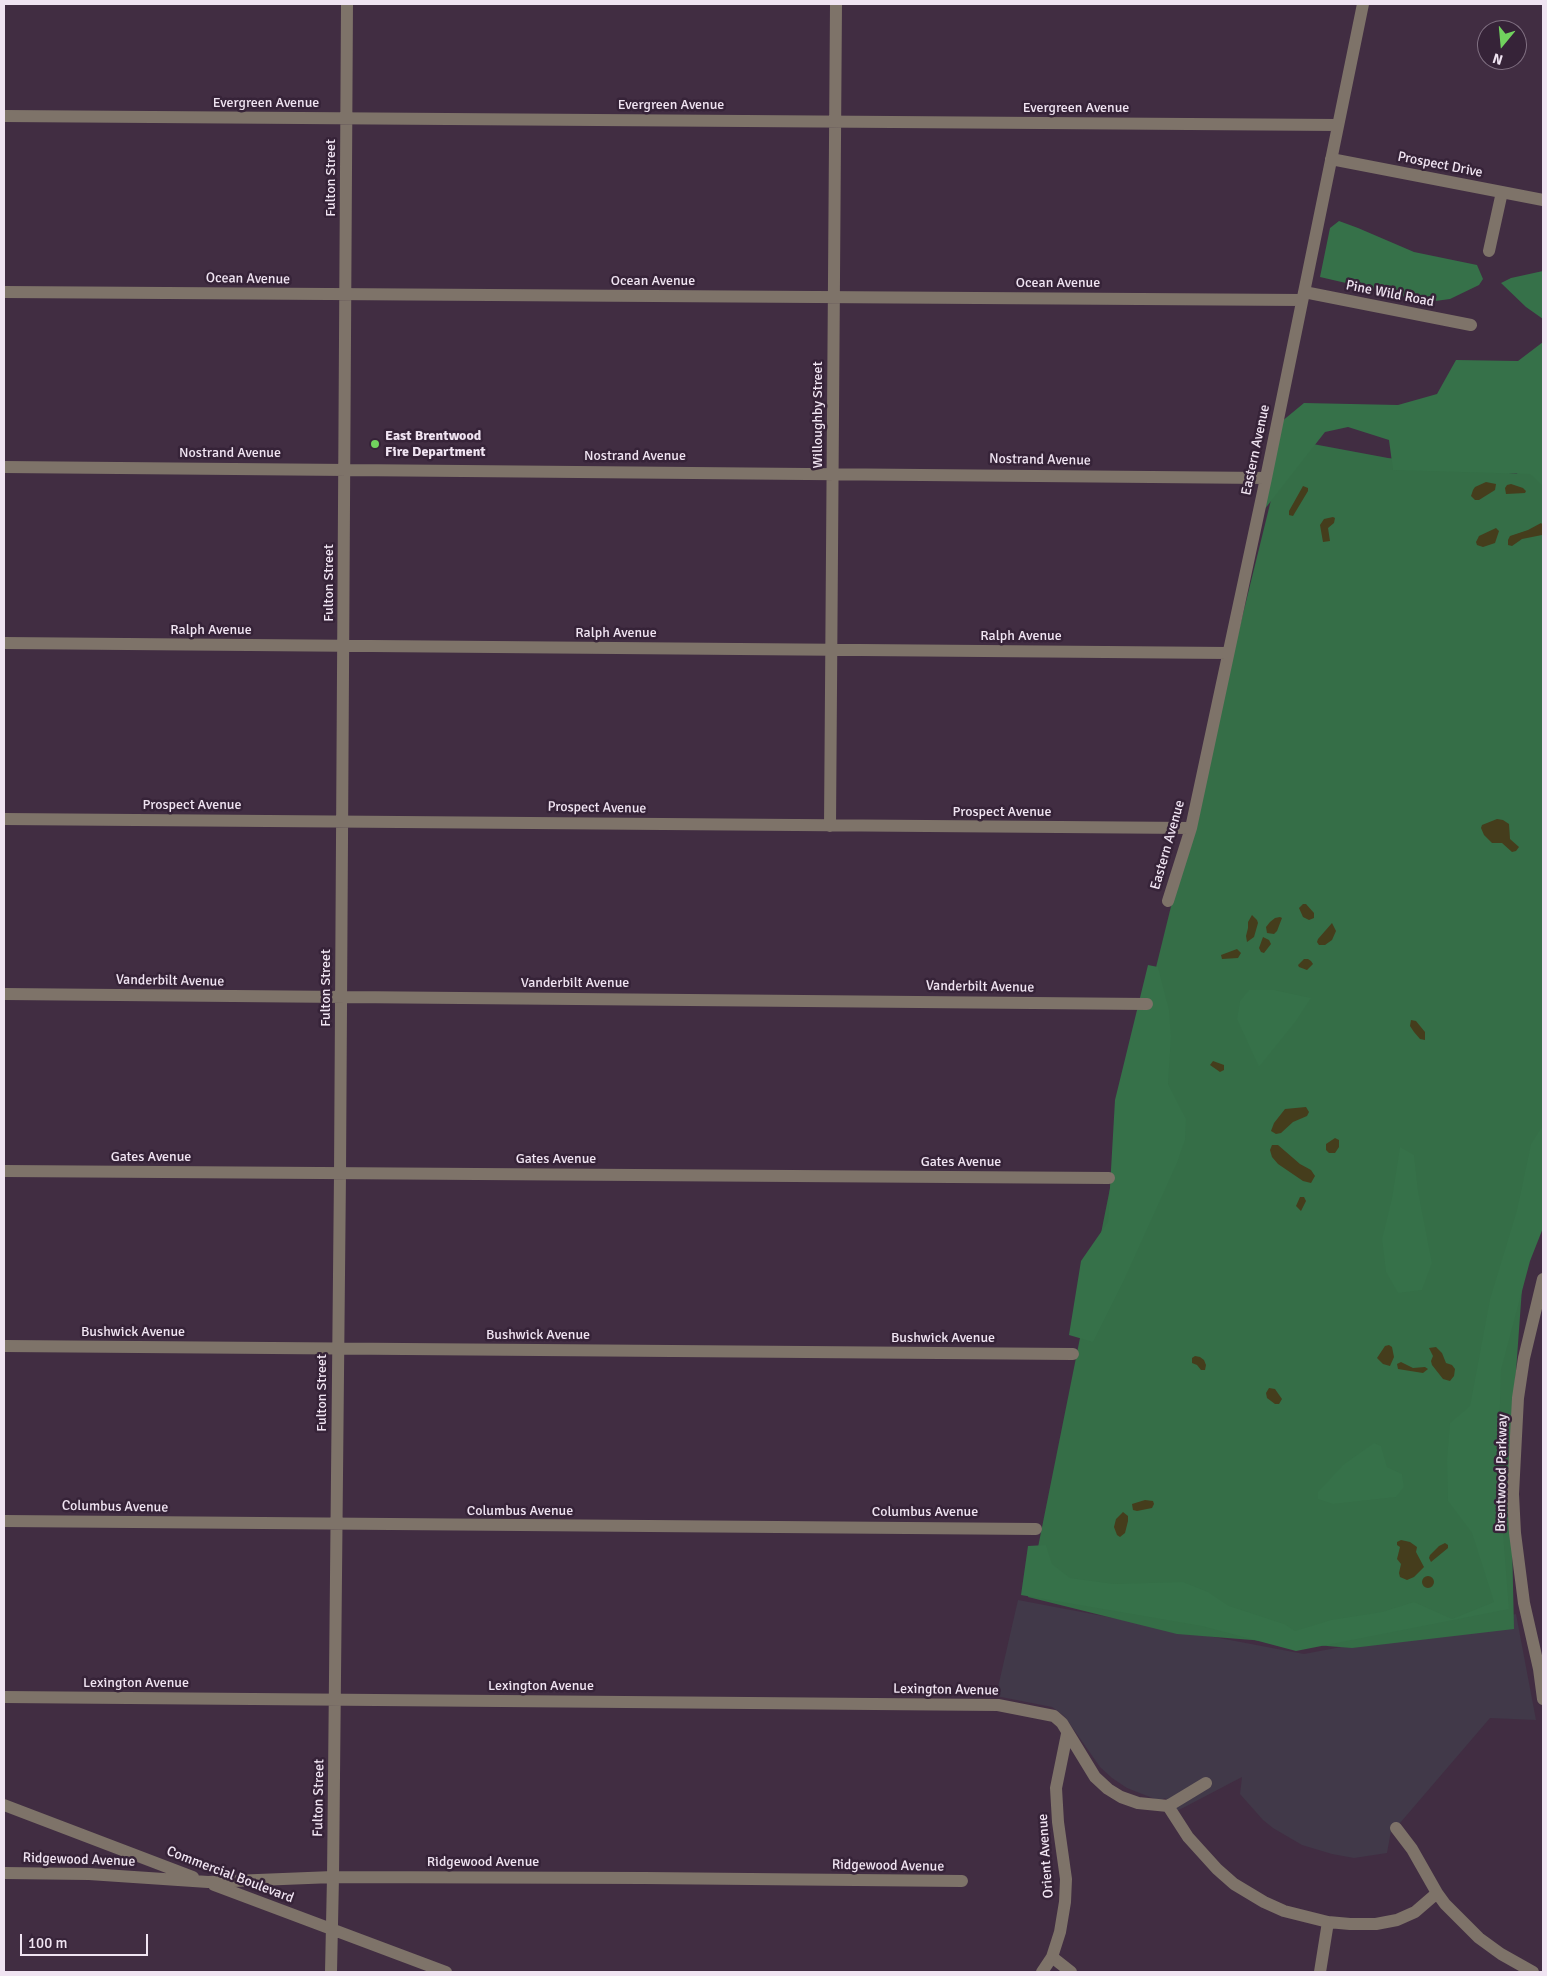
<!DOCTYPE html>
<style>
body{margin:0}
#map{position:relative;width:1547px;height:1976px;overflow:hidden;background:#412d42;font-family:Signika,sans-serif}
canvas{display:block}
.frame{position:absolute;inset:0;border:5px solid #f0e4f2;pointer-events:none}
.north{position:absolute;left:1477px;top:20px;width:50px;height:50px;box-sizing:border-box;background:#362338;border:1px solid #807082;border-radius:50%;rotate:197deg;font-size:14px;font-weight:700;line-height:20px;text-align:center;color:#f0e4f2}
.north::after{content:'';display:block;margin:auto;width:18px;height:22px;background:#71d25e;clip-path:polygon(50% 0,100% 100%,50% 72%,0 100%)}
.scale{position:absolute;left:20px;top:1934px;width:128px;height:22px;box-sizing:border-box;border:2px solid #f0e4f2;border-top:0;padding-left:6px;font-size:15px;line-height:18px;white-space:nowrap;color:#f0e4f2;-webkit-text-stroke:4px #362338;paint-order:stroke}
</style>
<div id="map">
<canvas width="1547" height="1976"></canvas>
<div class="frame"></div>
<div class="north">N</div>
<div class="scale">100 m</div>
</div>
<script>
const ctx = document.querySelector('canvas').getContext('2d');
ctx.lineJoin = 'round';
function fill(path, color) {
  ctx.fillStyle = color;
  ctx.fill(path, 'evenodd');
}
function toPath(rows) {
  const path = new Path2D();
  for (const r of rows) {
    if (r.length === 3) {
      path.moveTo(r[0] + r[2], r[1]);
      path.arc(r[0], r[1], r[2], 0, 2 * Math.PI);
      continue;
    }
    path.moveTo(r[0], r[1]);
    for (let i = 2; i < r.length; i += 2) path.lineTo(r[i], r[i + 1]);
  }
  return path;
}
function trace(path, color, width, dash) {
  ctx.strokeStyle = color;
  ctx.lineWidth = width;
  ctx.lineCap = dash ? 'butt' : 'round';
  ctx.setLineDash(dash || []);
  ctx.stroke(path);
}
function write(font, color, halo, rows, align = 'center') {
  ctx.font = font + ' Signika,sans-serif';
  ctx.lineWidth = 5;
  ctx.setLineDash([]);
  ctx.textBaseline = 'middle';
  ctx.strokeStyle = halo;
  ctx.fillStyle = color;
  for (const [text, x, y, turn = 0] of rows) {
    ctx.save();
    ctx.translate(x, y);
    ctx.rotate((+turn || 0) * Math.PI / 180);
    ctx.textAlign = isNaN(turn) ? turn : align;
    if (halo) ctx.strokeText(text, 0, 0);
    ctx.fillText(text, 0, 0);
    ctx.restore();
  }
}
const education = toPath([
 [1018,1600,1304,1654,1516,1614,1536,1720,1490,1718,1400,1823,1391,1831,1387,1853,1354,1858,1332,1854,1302,1845,1273,1828,1263,1820,1240,1794,1242,1777,1177,1811,1165,1798,1160,1801,1127,1788,1112,1778,1100,1767,1065,1717,1059,1712,1052,1707,996,1696]
]);
const green = toPath([
 [1543,416,1543,1214,1524,1261,1510,1454,1514,1629,1352,1648,1177,1634,1028,1597,1147,1004,1286,439,1388,458,1517,474]
]);
const forest = toPath([
 [1339,221,1358,228,1414,252,1477,265,1483,279,1479,285,1450,299,1428,302,1320,277,1330,228],
 [1543,271,1543,319,1526,307,1501,283,1511,278],
 [1543,342,1543,486,1530,474,1393,470,1389,440,1348,427,1325,432,1264,510,1281,422,1304,403,1398,405,1437,394,1456,360,1518,361],
 [1148,965,1158,967,1169,1010,1171,1037,1168,1084,1186,1119,1185,1140,1177,1163,1125,1278,1093,1342,1069,1335,1081,1261,1108,1222,1115,1100],
 [1249,990,1274,990,1311,998,1296,1021,1259,1067,1237,1019,1240,1001],
 [1543,1125,1543,1228,1530,1261,1501,1370,1498,1469,1509,1609,1296,1651,1202,1626,1021,1595,1028,1546,1046,1545,1052,1564,1070,1578,1114,1584,1183,1582,1208,1592,1229,1606,1284,1624,1295,1631,1331,1620,1382,1612,1414,1602,1452,1619,1494,1602,1472,1533,1448,1501,1447,1459,1450,1423,1470,1406,1490,1299,1517,1210,1531,1144],
 [1400,1147,1414,1155,1418,1191,1432,1263,1422,1290,1398,1293,1386,1272,1382,1239,1392,1198],
 [1374,1443,1381,1446,1387,1467,1402,1474,1404,1487,1396,1497,1333,1504,1318,1499,1318,1492,1343,1465]
]);
const sand = toPath([
 [1486,482,1496,484,1495,490,1479,500,1475,500,1471,496,1473,490,1475,487],
 [1511,484,1523,488,1526,491,1525,493,1506,494,1505,488,1507,485],
 [1303,486,1308,488,1308,491,1293,516,1289,515,1289,511],
 [1333,517,1335,518,1334,523,1328,528,1330,541,1323,542,1320,525,1324,519],
 [1541,523,1543,525,1542,535,1522,539,1512,546,1508,545,1508,540,1510,536,1528,530],
 [1496,528,1499,531,1495,543,1483,547,1477,545,1476,542,1479,536],
 [1497,819,1503,820,1509,824,1510,839,1519,847,1516,851,1512,852,1502,843,1492,843,1484,835,1481,828,1482,825],
 [1303,904,1306,904,1314,913,1314,918,1309,920,1303,917,1299,908],
 [1252,915,1257,920,1258,923,1254,937,1247,942,1246,936,1248,928,1248,922],
 [1280,917,1282,918,1277,931,1274,934,1267,933,1266,927,1270,922,1275,918],
 [1332,923,1336,931,1332,940,1325,945,1319,945,1317,942,1318,939],
 [1263,937,1269,940,1271,944,1264,953,1261,952,1259,948],
 [1237,949,1241,953,1238,958,1222,959,1221,955],
 [1304,959,1308,959,1311,961,1313,964,1307,970,1299,967,1298,965],
 [1411,1020,1416,1021,1425,1032,1425,1040,1420,1039,1414,1032,1410,1026],
 [1213,1061,1224,1065,1224,1070,1220,1072,1210,1065],
 [1306,1107,1309,1112,1307,1116,1293,1122,1281,1133,1276,1134,1271,1131,1274,1123,1285,1109],
 [1335,1138,1339,1140,1339,1147,1335,1153,1329,1153,1326,1150,1326,1144],
 [1272,1145,1278,1145,1300,1164,1311,1170,1315,1176,1311,1183,1303,1181,1278,1164,1272,1157,1270,1150],
 [1300,1197,1304,1197,1306,1201,1301,1211,1296,1206],
 [1389,1345,1392,1347,1394,1357,1390,1366,1383,1364,1377,1358,1385,1346],
 [1436,1347,1442,1353,1446,1363,1452,1365,1455,1369,1454,1376,1450,1381,1443,1379,1432,1365,1431,1361,1433,1356,1429,1348],
 [1195,1356,1200,1357,1204,1360,1206,1365,1205,1370,1201,1370,1197,1365,1192,1363,1192,1358],
 [1401,1362,1413,1368,1425,1367,1428,1369,1423,1373,1398,1369,1397,1364],
 [1269,1388,1275,1389,1282,1399,1279,1404,1275,1404,1267,1398,1266,1393],
 [1145,1500,1153,1501,1154,1504,1152,1508,1137,1511,1133,1510,1132,1504],
 [1123,1512,1128,1516,1128,1521,1125,1533,1120,1537,1117,1535,1114,1527,1116,1519],
 [1401,1540,1410,1542,1417,1547,1416,1552,1424,1567,1414,1577,1407,1580,1400,1577,1399,1573,1401,1564,1397,1559,1400,1547,1397,1545,1397,1542],
 [1445,1543,1448,1545,1448,1548,1431,1562,1429,1558,1430,1555,1439,1546],
 [1428,1582,6]
]);
const minor = toPath([
 [4,116,1337,125],
 [1331,159,1543,200],
 [1489,251,1502,192],
 [4,292,1302,300],
 [1304,292,1471,325],
 [4,467,1266,478],
 [4,643,1228,653],
 [4,819,1191,828],
 [830,826,836,4],
 [1168,901,1191,828,1266,478,1363,4],
 [4,994,1147,1004],
 [4,1171,1109,1178],
 [1543,1279,1524,1358,1518,1398,1513,1494,1515,1533,1524,1603,1539,1669,1543,1699],
 [4,1346,1073,1354],
 [4,1521,1036,1529],
 [4,1697,998,1705,1054,1716,1062,1723,1095,1777,1108,1789,1121,1797,1138,1803,1168,1806,1188,1837,1217,1869,1234,1884,1264,1902,1284,1911,1328,1922,1350,1924,1376,1924,1397,1920,1415,1912,1437,1893],
 [4,1805,193,1877],
 [1168,1806,1206,1783],
 [1396,1828,1412,1849,1437,1893,1445,1904,1479,1938,1501,1954,1533,1972],
 [4,1873,89,1874,208,1882,333,1877,644,1878,962,1881],
 [214,1885,446,1972],
 [1052,1957,1071,1972],
 [331,1972,333,1877,340,1174,347,4],
 [1042,1972,1052,1957,1060,1932,1065,1902,1066,1879,1058,1822,1056,1788,1067,1734],
 [1320,1972,1328,1922]
]);
const markers = [
 [375,444,5,"#71d25e"]
];
const streetNames = [
 ["Evergreen Avenue",266,103],
 ["Evergreen Avenue",671,105],
 ["Evergreen Avenue",1076,108],
 ["Prospect Drive",1440,165,11],
 ["Fulton Street",331,178,-90],
 ["Ocean Avenue",248,279,1],
 ["Ocean Avenue",653,281],
 ["Ocean Avenue",1058,283],
 ["Pine Wild Road",1390,294,11],
 ["Willoughby Street",818,415,-90],
 ["Eastern Avenue",1256,450,-78],
 ["Nostrand Avenue",230,453],
 ["Nostrand Avenue",635,456],
 ["Nostrand Avenue",1040,460,1],
 ["Fulton Street",329,583,-90],
 ["Ralph Avenue",211,630],
 ["Ralph Avenue",616,633],
 ["Ralph Avenue",1021,636],
 ["Prospect Avenue",192,805],
 ["Prospect Avenue",597,808,1],
 ["Prospect Avenue",1002,812],
 ["Eastern Avenue",1168,845,-74],
 ["Vanderbilt Avenue",170,981,1],
 ["Vanderbilt Avenue",575,983],
 ["Vanderbilt Avenue",980,987,1],
 ["Fulton Street",326,988,-90],
 ["Gates Avenue",151,1157],
 ["Gates Avenue",556,1159],
 ["Gates Avenue",961,1162],
 ["Bushwick Avenue",133,1332],
 ["Bushwick Avenue",538,1335],
 ["Bushwick Avenue",943,1338],
 ["Fulton Street",322,1393,-90],
 ["Brentwood Parkway",1502,1473,-89],
 ["Columbus Avenue",115,1507,1],
 ["Columbus Avenue",520,1511],
 ["Columbus Avenue",925,1512],
 ["Lexington Avenue",136,1683],
 ["Lexington Avenue",541,1686],
 ["Lexington Avenue",946,1690,1],
 ["Fulton Street",319,1798,-89],
 ["Orient Avenue",1046,1856,-94],
 ["Ridgewood Avenue",79,1860,2],
 ["Ridgewood Avenue",483,1862],
 ["Ridgewood Avenue",888,1866,1],
 ["Commercial Boulevard",230,1875,21]
];
const poiNames = [
 ["East Brentwood",385,436],
 ["Fire Department",385,452]
];
fill(education, '#413949');
fill(green, '#356e47');
fill(forest, '#367149');
fill(sand, '#453d1c');
trace(minor, '#7e7369', 12);
for (const [x, y, r, color] of markers) {
  const dot = new Path2D();
  dot.arc(x, y, r, 0, 2 * Math.PI);
  ctx.fillStyle = color;
  ctx.fill(dot);
  trace(dot, '#362338', 2);
}
write('14px', '#f0e4f2', '#362338', streetNames);
write('bold 14px', '#f0e4f2', '#362338', poiNames, 'left');
</script>
